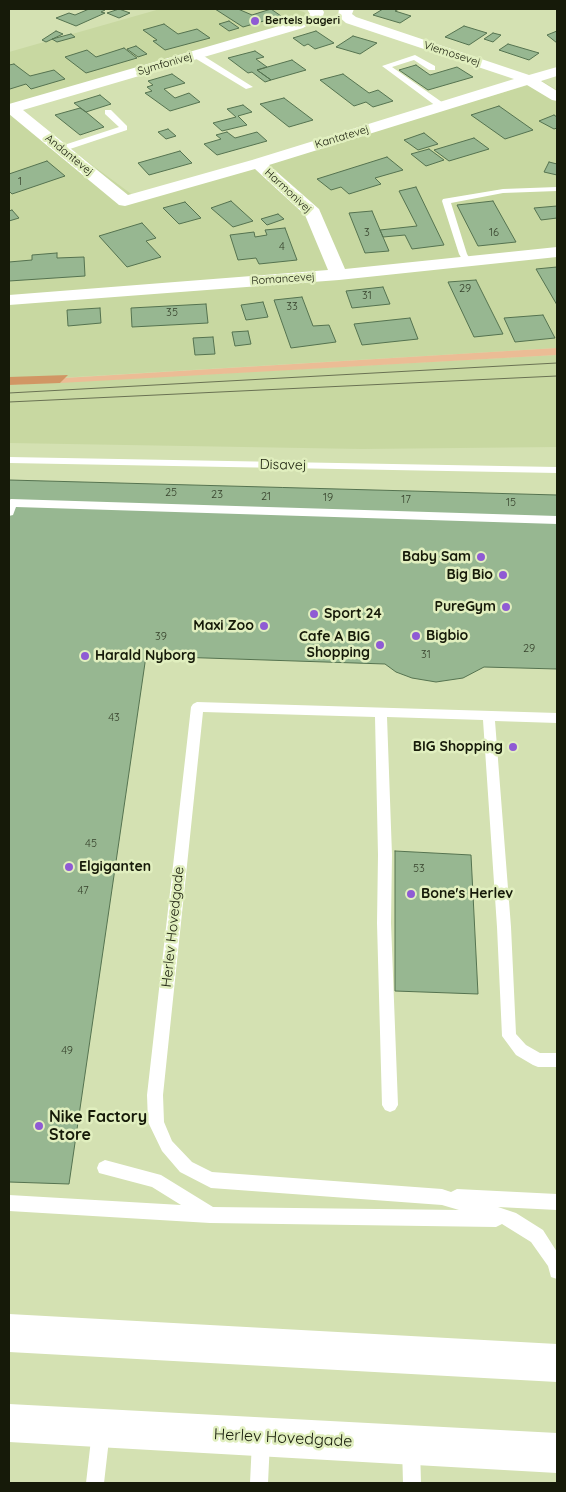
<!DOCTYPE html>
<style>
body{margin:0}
#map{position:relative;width:566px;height:1492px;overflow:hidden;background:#d4e1b2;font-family:Quicksand,sans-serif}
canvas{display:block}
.frame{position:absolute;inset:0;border:10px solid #161a09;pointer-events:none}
</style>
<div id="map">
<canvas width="566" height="1492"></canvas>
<div class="frame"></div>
</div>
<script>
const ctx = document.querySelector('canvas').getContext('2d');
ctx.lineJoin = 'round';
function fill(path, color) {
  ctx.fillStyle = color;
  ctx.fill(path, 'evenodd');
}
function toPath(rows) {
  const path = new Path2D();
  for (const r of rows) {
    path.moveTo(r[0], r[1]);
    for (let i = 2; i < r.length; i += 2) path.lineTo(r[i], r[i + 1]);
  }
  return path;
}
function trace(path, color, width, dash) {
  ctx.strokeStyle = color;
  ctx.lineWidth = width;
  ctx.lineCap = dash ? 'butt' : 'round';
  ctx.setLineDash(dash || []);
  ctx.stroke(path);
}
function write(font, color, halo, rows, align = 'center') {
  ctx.font = font + ' Quicksand,sans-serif';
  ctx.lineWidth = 5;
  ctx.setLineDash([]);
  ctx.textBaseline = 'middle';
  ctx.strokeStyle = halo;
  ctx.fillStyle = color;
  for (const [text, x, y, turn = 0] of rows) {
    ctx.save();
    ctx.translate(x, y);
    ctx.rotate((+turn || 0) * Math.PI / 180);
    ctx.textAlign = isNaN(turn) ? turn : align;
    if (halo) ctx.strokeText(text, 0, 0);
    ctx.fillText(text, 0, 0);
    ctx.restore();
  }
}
const built = toPath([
 [160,9,294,9,304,12,311,20,18,110,138,199,542,81,557,90,557,348,9,381,9,52],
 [557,355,557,447,362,449,9,443,9,385]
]);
const green = toPath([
 [557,348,557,355,60,383,64,378]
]);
const forest = toPath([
 [9,351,9,377,68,375,60,383,9,385]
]);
const building = toPath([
 [89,9,101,9,105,10,101,12,105,13,76,26,56,18,69,13,75,15,89,9],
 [119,9,130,13,119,18,107,13,119,9],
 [215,9,238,9,252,15,271,9,281,16,243,27,215,9],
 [383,9,399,9,395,11,411,16,400,23,373,15,383,9],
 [229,21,239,28,229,31,219,24,229,21],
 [164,24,178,34,197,29,210,38,165,50,153,41,157,40,143,30,164,24],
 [464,26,487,33,469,45,445,37,464,26],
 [56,31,63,34,46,42,42,40,56,31],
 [316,31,334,43,315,49,308,44,304,46,293,38,316,31],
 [557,31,557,43,547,35,557,31],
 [493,33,501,35,493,42,484,39,493,33],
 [71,34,75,37,57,42,52,39,71,34],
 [353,36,377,43,360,54,336,47,353,36],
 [508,44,539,53,529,60,499,50,508,44],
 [136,46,147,54,138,57,127,49,136,46],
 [124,48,137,58,86,73,65,57,87,50,96,57,124,48],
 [255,51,264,57,256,59,267,67,257,70,271,80,265,82,252,72,248,73,228,58,255,51],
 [292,60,306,70,271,80,257,70,292,60],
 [14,64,30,76,54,70,65,79,31,89,26,84,10,89,9,88,9,65,14,64],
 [416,65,430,75,457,67,473,77,428,90,399,70,416,65],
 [172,74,185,83,164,89,175,98,189,93,200,102,170,111,145,93,152,91,147,87,153,85,148,81,172,74],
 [343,74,369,93,378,90,393,101,373,107,366,102,354,106,320,80,343,74],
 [100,95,111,104,86,112,74,103,100,95],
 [284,98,313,120,289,127,260,104,284,98],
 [243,105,252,112,238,116,247,125,222,131,213,123,236,117,227,109,243,105],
 [499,106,533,130,505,139,471,115,499,106],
 [80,108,86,112,104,127,80,135,55,115,80,108],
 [554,115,557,117,557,128,554,129,539,121,554,115],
 [168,129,176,136,166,139,158,132,168,129],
 [227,132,235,138,257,132,267,141,217,155,204,144,221,139,216,135,227,132],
 [424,133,438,144,418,150,404,140,424,133],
 [474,138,489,149,449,161,434,150,474,138],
 [429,149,444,160,426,166,411,154,429,149],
 [180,151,192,163,149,175,138,163,180,151],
 [387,157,403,170,375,178,381,184,349,194,341,187,331,190,317,179,387,157],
 [47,161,65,176,12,194,9,191,9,174,47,161],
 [549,162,557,164,557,175,544,172,549,162],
 [416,187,444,245,412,249,405,235,383,237,380,230,417,226,399,191,416,187],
 [231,201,253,221,233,227,211,208,231,201],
 [493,201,516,242,478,246,457,205,493,201],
 [185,202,201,218,179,224,163,208,185,202],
 [557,206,557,218,541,220,534,208,557,206],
 [12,210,19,218,9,221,9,211,12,210],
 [372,211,383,237,389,251,365,253,349,213,372,211],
 [278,214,284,219,267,225,261,219,278,214],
 [142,223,156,238,146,241,161,257,127,267,99,236,142,223],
 [285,228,297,260,259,264,256,258,238,260,230,235,254,232,255,237,267,235,265,230,285,228],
 [57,253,57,258,84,257,85,276,9,281,9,262,32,260,32,255,57,253],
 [557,267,557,305,536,269,557,267],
 [476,280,503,334,474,337,448,282,476,280],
 [383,287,390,304,352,308,346,291,383,287],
 [302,297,313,326,329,325,336,342,291,348,274,300,302,297],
 [263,302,268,317,246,320,241,305,263,302],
 [206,304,208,323,132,327,131,308,206,304],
 [100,308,101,323,68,326,67,310,100,308],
 [543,315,555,338,515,342,504,318,543,315],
 [410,318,418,339,362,345,354,324,410,318],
 [248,331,251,344,235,346,232,332,248,331],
 [213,337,215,354,195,355,193,338,213,337],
 [9,480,557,495,557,669,484,667,463,678,436,682,412,678,396,672,385,664,146,656,69,1184,9,1182,9,480],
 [395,851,471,855,478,994,395,991,395,851]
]);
const lane = toPath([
 [193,53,199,53,253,87,246,89,193,57,193,53],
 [415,55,435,66,435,70,429,70,414,60,392,67,446,105,446,109,440,109,382,66,415,55],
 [105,110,111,110,127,126,127,130,64,151,58,151,58,147,119,127,105,114,105,110],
 [557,187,557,191,503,193,451,203,467,254,472,262,468,265,465,264,459,254,442,201,443,199,503,189,557,187],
 [9,457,557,467,557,473,9,463,9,457],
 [11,499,557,516,557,524,16,507,13,515,9,516,9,500,11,499],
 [197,702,557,713,557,723,495,721,511,927,516,1034,526,1045,540,1053,557,1053,557,1067,538,1067,533,1065,516,1055,502,1036,497,927,483,720,387,717,392,855,391,923,398,1105,395,1110,390,1112,385,1110,382,1105,377,923,378,855,375,717,203,712,163,1095,164,1122,172,1141,192,1162,212,1172,442,1189,451,1192,457,1189,557,1194,557,1210,498,1207,516,1213,543,1230,557,1252,557,1279,551,1277,548,1266,531,1242,502,1224,496,1227,210,1223,9,1211,9,1195,181,1205,152,1187,99,1173,97,1168,99,1163,105,1160,161,1175,213,1207,459,1210,442,1205,211,1188,180,1172,162,1151,148,1122,147,1095,191,707,193,704,197,702],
 [101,1422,107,1425,110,1431,104,1483,86,1483,92,1431,95,1425,101,1422],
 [261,1432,267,1435,270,1441,268,1483,250,1483,252,1441,255,1435,261,1432],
 [411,1438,417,1441,420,1447,421,1483,403,1483,402,1447,405,1441,411,1438]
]);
const street = toPath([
 [307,9,322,9,324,12,323,16,303,28,23,110,128,195,252,160,514,79,346,23,338,16,339,9,354,9,352,14,356,17,529,75,557,67,557,76,541,81,557,91,557,101,552,100,527,85,269,165,319,209,345,269,557,247,557,257,339,280,9,305,9,295,328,270,305,215,255,169,125,206,119,205,9,114,9,104,293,22,310,14,307,9]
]);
const secondary = toPath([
 [9,1314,557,1344,557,1382,9,1352,9,1314],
 [9,1404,557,1433,557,1473,9,1442,9,1404]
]);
const tram = toPath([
 [9,393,557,363],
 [9,402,557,376]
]);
const markers = [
 [255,21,5,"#8f5bd4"],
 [481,557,5,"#8f5bd4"],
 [503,575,5,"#8f5bd4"],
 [506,607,5,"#8f5bd4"],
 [314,614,5,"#8f5bd4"],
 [264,626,5,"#8f5bd4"],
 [416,636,5,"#8f5bd4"],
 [380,645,5,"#8f5bd4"],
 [85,656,5,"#8f5bd4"],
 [513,747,5,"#8f5bd4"],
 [69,867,5,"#8f5bd4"],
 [411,894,5,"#8f5bd4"],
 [39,1126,5,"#8f5bd4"]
];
const farPoinames = [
 ["Bertels bageri",265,21]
];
const farStreetnames = [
 ["Viemosevej",452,54,18],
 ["Symfonivej",165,64,-16],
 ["Kantatevej",342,137,-17],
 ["Andantevej",69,155,39],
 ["Harmonivej",288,191,43],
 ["Romancevej",283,279,-4]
];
const numberNames = [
 ["1",20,182],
 ["3",367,233],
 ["16",494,233],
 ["4",282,247],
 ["29",465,289],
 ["31",367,296],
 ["33",292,307],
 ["35",172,313],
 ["25",171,493],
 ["23",217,495],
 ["21",266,497],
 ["19",328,498],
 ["17",406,500],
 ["15",511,503],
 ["39",161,637],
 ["29",529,649],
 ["31",426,655],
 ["43",114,718],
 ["45",91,844],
 ["53",419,869],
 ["47",83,891],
 ["49",67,1051]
];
const streetNames = [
 ["Disavej",283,465,1],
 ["Herlev Hovedgade",173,927,-84]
];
const poiNames = [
 ["Baby Sam",471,557],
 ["Big Bio",493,575],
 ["PureGym",496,607],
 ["Sport 24",324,614,"left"],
 ["Maxi Zoo",254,626],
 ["Bigbio",426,636,"left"],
 ["Cafe A BIG",370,637],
 ["Shopping",370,653],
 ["Harald Nyborg",95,656,"left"],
 ["BIG Shopping",503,747],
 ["Elgiganten",79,867,"left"],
 ["Bone's Herlev",421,894,"left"]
];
const nearPoinames = [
 ["Nike Factory",49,1117],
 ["Store",49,1135]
];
const nearStreetnames = [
 ["Herlev Hovedgade",283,1438,3]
];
fill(built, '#c8d8a1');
fill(green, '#ebbc95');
fill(forest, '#d19664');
fill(building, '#97b791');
trace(building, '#557350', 1);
fill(lane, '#fff');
fill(street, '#fff');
fill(secondary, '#fff');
trace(tram, '#6a7253', 1);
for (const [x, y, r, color] of markers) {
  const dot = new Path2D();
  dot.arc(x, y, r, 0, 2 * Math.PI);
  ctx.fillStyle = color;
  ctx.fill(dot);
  trace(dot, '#e1efbf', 2);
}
write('bold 11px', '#161a09', '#e1efbf', farPoinames, 'left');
write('11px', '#161a09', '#e1efbf', farStreetnames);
write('11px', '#36412b', null, numberNames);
write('14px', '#161a09', '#e1efbf', streetNames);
write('bold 14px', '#161a09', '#e1efbf', poiNames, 'right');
write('bold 16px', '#161a09', '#e1efbf', nearPoinames, 'left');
write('16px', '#161a09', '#e1efbf', nearStreetnames);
</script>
